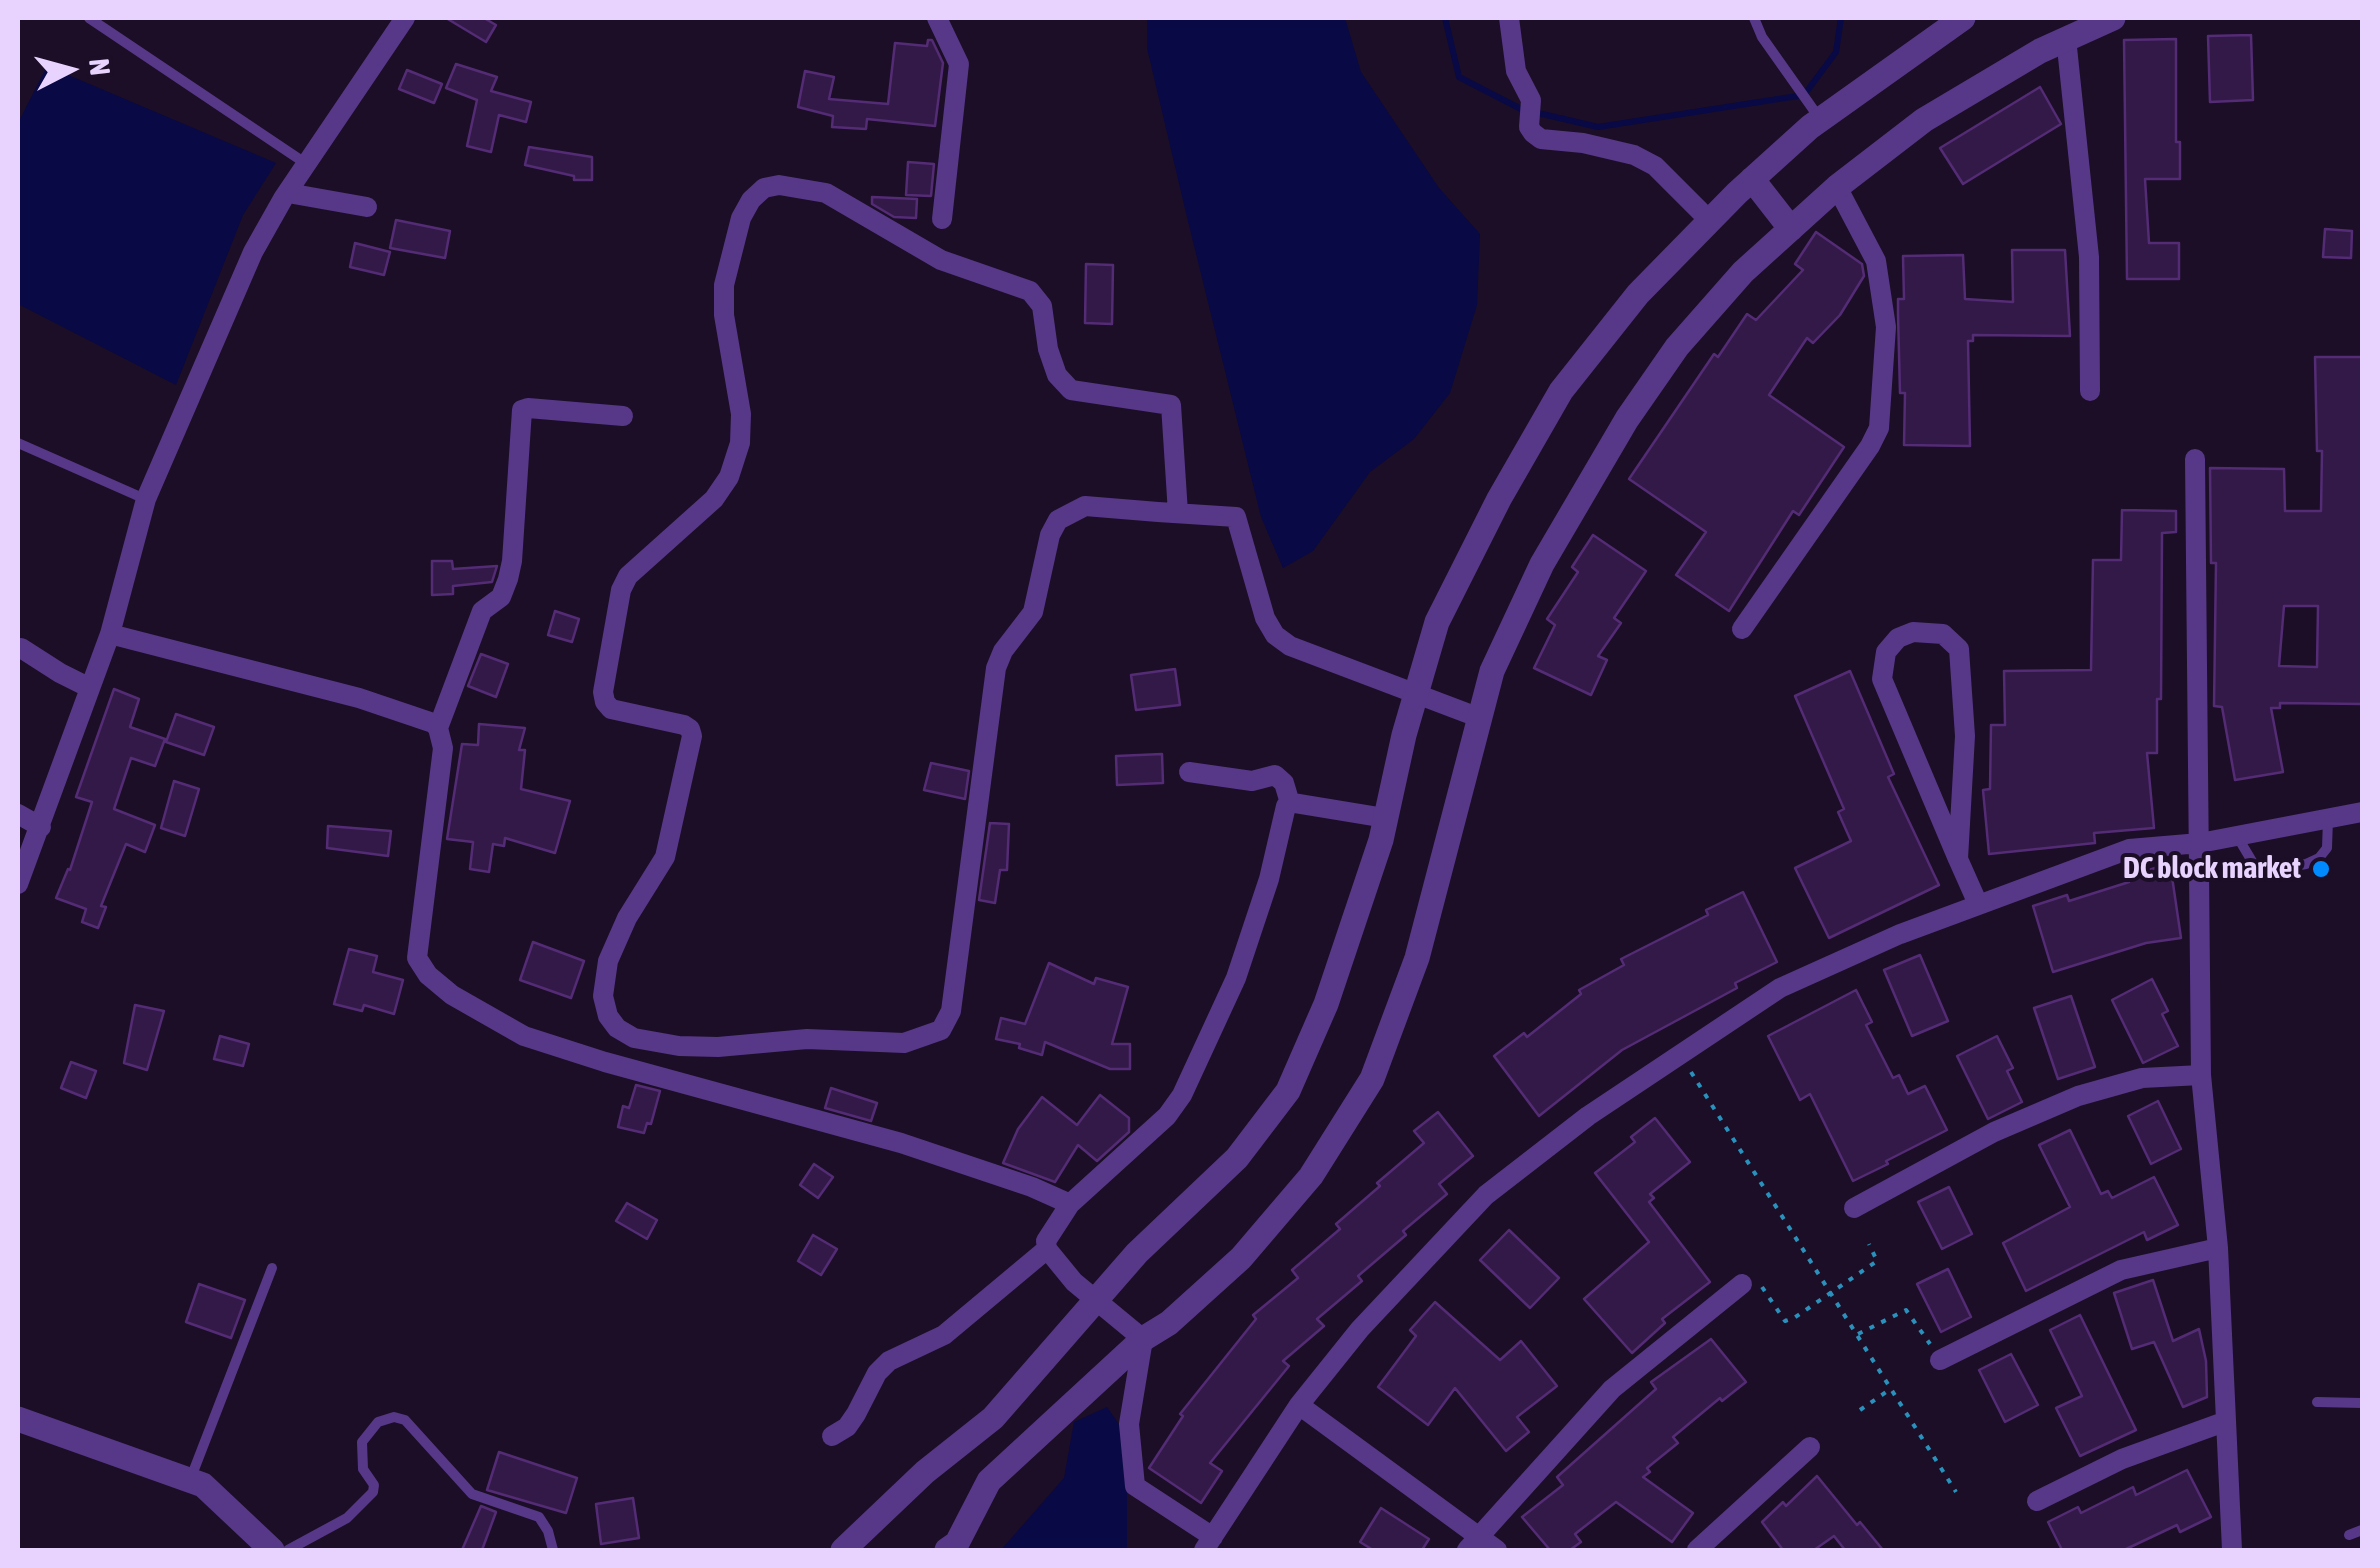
<!DOCTYPE html>
<style>
body{margin:0}
#map{position:relative;width:2380px;height:1568px;overflow:hidden;background:#1b0e26;font-family:"Asap Condensed",sans-serif}
canvas{display:block}
.frame{position:absolute;inset:0;border:20px solid #e8d3ff;pointer-events:none}
.north{position:absolute;left:20px;top:20px;width:100px;height:100px;-webkit-text-stroke:8px #1b0e26;paint-order:stroke;rotate:84deg;font-size:28px;font-weight:700;line-height:40px;text-align:center;color:#e8d3ff}
.north::after{content:'';display:block;margin:auto;width:35px;height:45px;background:#e8d3ff;clip-path:polygon(50% 0,100% 100%,50% 72%,0 100%)}
</style>
<div id="map">
<canvas width="2380" height="1568"></canvas>
<div class="frame"></div>
<div class="north">N</div>
</div>
<script>
const ctx = document.querySelector('canvas').getContext('2d');
ctx.lineJoin = 'round';
function fill(path, color) {
  ctx.fillStyle = color;
  ctx.fill(path, 'evenodd');
}
function toPath(rows) {
  const path = new Path2D();
  for (const r of rows) {
    path.moveTo(r[0], r[1]);
    for (let i = 2; i < r.length; i += 2) path.lineTo(r[i], r[i + 1]);
  }
  return path;
}
function trace(path, color, width, dash) {
  ctx.strokeStyle = color;
  ctx.lineWidth = width;
  ctx.lineCap = dash ? 'butt' : 'round';
  ctx.setLineDash(dash || []);
  ctx.stroke(path);
}
function write(font, color, halo, rows, align = 'center') {
  ctx.font = font + ' "Asap Condensed",sans-serif';
  ctx.lineWidth = 8;
  ctx.setLineDash([]);
  ctx.textBaseline = 'middle';
  ctx.strokeStyle = halo;
  ctx.fillStyle = color;
  for (const [text, x, y, turn = 0] of rows) {
    ctx.save();
    ctx.translate(x, y);
    ctx.rotate((+turn || 0) * Math.PI / 180);
    ctx.textAlign = isNaN(turn) ? turn : align;
    if (halo) ctx.strokeText(text, 0, 0);
    ctx.fillText(text, 0, 0);
    ctx.restore();
  }
}
const water = toPath([
 [1147,18,1345,18,1361,72,1439,188,1480,234,1477,305,1450,393,1414,439,1370,472,1313,551,1283,568,1261,517,1186,213,1147,48],
 [47,66,276,163,243,215,176,385,18,304,18,123],
 [1107,1407,1127,1436,1127,1550,1001,1550,1064,1478,1074,1422]
]);
const stream = toPath([
 [1445,18,1459,77,1521,109,1598,127,1804,95,1836,52,1841,18]
]);
const building = toPath([
 [446,18,484,18,496,25,486,42,446,18],
 [2251,35,2253,100,2210,102,2208,36,2251,35],
 [2176,39,2176,142,2180,142,2180,179,2145,179,2149,243,2179,243,2179,279,2127,279,2124,40,2176,39],
 [928,40,932,40,943,63,935,126,867,119,866,129,832,127,833,116,798,107,805,71,834,77,829,99,888,104,895,43,927,46,928,40],
 [456,64,497,77,491,91,531,102,526,122,499,115,491,152,467,146,477,100,446,88,456,64],
 [407,70,442,84,434,103,399,89,407,70],
 [2040,87,2061,124,1963,184,1940,148,2040,87],
 [529,147,592,157,592,180,574,180,574,176,525,165,529,147],
 [908,162,934,164,931,196,906,195,908,162],
 [872,197,917,199,916,218,894,217,872,204,872,197],
 [396,220,450,231,445,258,390,248,396,220],
 [2325,229,2352,231,2351,258,2323,257,2325,229],
 [1816,232,1862,264,1864,276,1840,315,1813,343,1807,338,1769,395,1844,447,1799,515,1793,511,1729,611,1676,575,1706,532,1629,479,1714,354,1718,357,1747,314,1756,320,1803,270,1795,264,1816,232],
 [355,243,390,252,384,275,350,267,355,243],
 [2012,250,2065,250,2070,336,1973,335,1973,341,1968,341,1970,446,1904,445,1905,393,1900,393,1898,314,1898,299,1904,299,1903,256,1963,255,1965,299,2013,302,2012,250],
 [1086,264,1113,265,1112,324,1085,323,1086,264],
 [2315,357,2362,357,2362,704,2280,703,2280,708,2271,708,2283,772,2235,780,2222,707,2214,706,2216,563,2211,563,2210,468,2284,469,2285,511,2321,511,2322,451,2317,451,2315,357],
 [2284,606,2318,606,2317,667,2279,666,2284,606],
 [2122,510,2176,511,2176,532,2162,533,2161,699,2157,699,2157,753,2147,753,2154,828,2094,833,2095,843,1989,854,1983,790,1990,789,1991,725,2005,725,2004,671,2091,670,2093,560,2121,560,2122,510],
 [1593,535,1646,571,1614,618,1621,623,1598,656,1607,660,1591,695,1534,668,1555,625,1547,619,1578,572,1572,567,1593,535],
 [432,561,452,561,453,569,497,566,492,582,453,586,453,594,432,595,432,561],
 [555,611,579,619,572,642,548,635,555,611],
 [481,654,508,664,496,697,468,686,481,654],
 [1175,669,1180,705,1136,710,1131,675,1175,669],
 [1850,671,1894,774,1888,777,1939,885,1829,938,1795,868,1851,841,1838,812,1844,809,1795,696,1850,671],
 [114,689,139,699,130,727,165,739,155,766,131,758,114,809,155,825,145,852,126,844,101,906,106,907,98,928,82,922,86,909,56,898,68,869,70,870,92,802,76,797,114,689],
 [176,714,214,727,204,755,166,742,176,714],
 [479,724,525,728,519,750,525,750,521,789,570,801,555,853,505,838,504,846,493,844,489,872,470,869,473,842,447,839,462,744,478,745,479,724],
 [1162,754,1163,783,1117,785,1116,756,1162,754],
 [931,763,969,771,965,799,924,790,931,763],
 [174,781,199,789,185,836,161,828,174,781],
 [990,823,1009,824,1007,870,1000,870,995,903,979,900,990,823],
 [328,826,391,831,388,856,327,848,328,826],
 [2170,863,2181,938,2146,943,2053,972,2033,906,2067,895,2069,901,2129,882,2128,877,2170,863],
 [1743,892,1777,962,1735,983,1737,988,1622,1050,1539,1116,1494,1056,1524,1033,1527,1037,1581,994,1579,990,1624,965,1621,959,1708,915,1706,910,1743,892],
 [533,942,584,961,571,998,520,980,533,942],
 [349,949,377,956,373,972,403,980,394,1014,364,1005,362,1011,334,1004,349,949],
 [1920,955,1948,1021,1912,1036,1884,970,1920,955],
 [1049,963,1094,984,1096,978,1128,987,1112,1044,1130,1044,1130,1069,1110,1069,1045,1042,1042,1055,1019,1048,1020,1044,996,1039,1001,1018,1025,1024,1049,963],
 [2152,979,2168,1011,2162,1014,2178,1046,2143,1063,2112,1000,2152,979],
 [1856,990,1872,1022,1866,1025,1893,1078,1899,1075,1908,1094,1925,1086,1947,1130,1886,1161,1888,1164,1853,1181,1810,1094,1800,1100,1768,1036,1856,990],
 [2071,996,2095,1067,2058,1079,2034,1008,2071,996],
 [135,1005,164,1011,147,1070,124,1063,135,1005],
 [220,1036,249,1044,243,1066,214,1059,220,1036],
 [1997,1036,2013,1068,2007,1071,2022,1102,1988,1119,1957,1056,1997,1036],
 [71,1062,96,1071,86,1098,61,1088,71,1062],
 [636,1085,660,1091,651,1124,647,1123,644,1133,618,1127,623,1106,629,1108,636,1085],
 [831,1088,877,1103,871,1121,825,1108,831,1088],
 [1100,1095,1129,1118,1129,1132,1097,1161,1078,1145,1055,1182,1003,1163,1018,1129,1042,1097,1077,1125,1100,1095],
 [2158,1101,2181,1149,2151,1164,2128,1116,2158,1101],
 [1438,1112,1473,1156,1439,1184,1447,1194,1403,1231,1406,1235,1358,1276,1362,1281,1317,1319,1324,1326,1283,1361,1289,1366,1210,1463,1222,1471,1201,1503,1149,1468,1183,1416,1180,1414,1256,1319,1253,1315,1298,1278,1292,1270,1340,1229,1336,1224,1380,1186,1377,1183,1424,1143,1414,1131,1438,1112],
 [1655,1118,1690,1162,1650,1194,1654,1198,1649,1202,1710,1282,1662,1319,1665,1323,1632,1353,1584,1299,1649,1242,1595,1173,1635,1142,1631,1137,1655,1118],
 [2070,1130,2101,1194,2108,1191,2112,1198,2154,1177,2178,1225,2147,1240,2144,1232,2026,1291,2003,1243,2070,1207,2039,1145,2070,1130],
 [814,1164,833,1177,818,1198,800,1185,814,1164],
 [1949,1187,1972,1234,1942,1249,1918,1202,1949,1187],
 [627,1203,657,1220,647,1239,616,1221,627,1203],
 [1509,1230,1559,1278,1530,1308,1480,1260,1509,1230],
 [813,1235,837,1249,821,1275,798,1261,813,1235],
 [1948,1269,1971,1317,1941,1332,1917,1284,1948,1269],
 [2153,1280,2173,1341,2199,1329,2206,1361,2207,1397,2183,1407,2154,1342,2132,1349,2114,1293,2153,1280],
 [199,1284,245,1300,231,1338,186,1322,199,1284],
 [1435,1302,1500,1360,1521,1341,1557,1386,1517,1417,1529,1432,1506,1451,1455,1388,1428,1425,1378,1387,1416,1336,1410,1330,1435,1302],
 [2080,1315,2136,1430,2080,1456,2056,1408,2082,1396,2050,1330,2080,1315],
 [1711,1339,1746,1382,1722,1401,1720,1398,1673,1437,1678,1443,1647,1468,1650,1472,1643,1477,1693,1513,1672,1542,1616,1502,1575,1534,1581,1542,1570,1550,1550,1550,1522,1517,1563,1485,1557,1477,1656,1389,1651,1382,1711,1339],
 [2011,1354,2038,1405,2005,1422,1979,1370,2011,1354],
 [499,1452,577,1478,566,1513,487,1490,499,1452],
 [2187,1470,2211,1517,2180,1532,2177,1525,2124,1550,2062,1550,2048,1522,2078,1507,2081,1513,2133,1487,2136,1495,2187,1470],
 [1817,1476,1857,1525,1860,1522,1883,1550,1845,1550,1834,1536,1814,1550,1783,1550,1762,1522,1783,1502,1786,1506,1817,1476],
 [633,1498,639,1538,601,1544,596,1504,633,1498],
 [481,1506,496,1512,482,1550,462,1550,481,1506],
 [1381,1508,1429,1539,1422,1550,1373,1550,1360,1542,1381,1508]
]);
const path = toPath([
 [1691,1072,1956,1492],
 [1762,1287,1785,1321,1794,1318,1877,1261,1869,1244],
 [1858,1334,1906,1310,1930,1344],
 [1860,1410,1892,1388]
]);
const service = toPath([
 [89,18,308,165],
 [1754,18,1762,37,1820,119],
 [18,443,145,499],
 [2237,836,2256,868,2265,871,2306,864,2319,858,2327,848,2328,819],
 [2317,1402,2362,1403],
 [190,1480,272,1268],
 [2349,1535,2362,1530],
 [288,1550,347,1518,373,1492,374,1485,363,1469,362,1442,378,1422,394,1417,405,1420,472,1494,539,1517,548,1531,553,1550]
]);
const minor = toPath([
 [937,18,959,64,942,219],
 [1509,18,1516,71,1531,100,1529,127,1533,133,1541,139,1583,143,1634,155,1655,166,1710,221],
 [2066,38,2089,257,2090,391],
 [288,193,367,207],
 [2195,459,2201,1075,2218,1248,2232,1550],
 [1178,513,1171,405,1071,390,1057,375,1048,349,1042,306,1030,291,941,260,826,193,779,185,764,188,751,200,741,218,724,285,724,315,741,414,740,443,729,477,714,499,628,576,621,590,603,692,605,702,611,709,684,725,690,729,692,736,665,857,627,918,608,961,603,996,608,1016,617,1028,634,1038,679,1046,718,1047,807,1039,904,1043,941,1030,951,1011,996,668,1003,651,1033,612,1050,535,1058,520,1085,506,1158,512,1236,517,1265,618,1275,635,1290,646,1480,718],
 [1742,629,1870,446,1879,428,1886,327,1876,261,1837,187],
 [110,634,359,698,433,723,438,728,443,748,417,958,428,975,452,995,524,1036,605,1062,901,1143,1032,1187,1070,1204],
 [21,648,60,673,90,688],
 [438,728,482,611,501,597,508,579,512,561,522,410,528,408,623,416],
 [1189,772,1252,781,1275,775,1284,783,1290,803],
 [18,814,41,827],
 [1958,859,1882,679,1886,652,1898,638,1913,632,1943,634,1959,649,1965,736,1958,859,1978,904],
 [18,884,110,634,146,499,253,252,284,197,405,18],
 [1854,1208,1994,1132,2078,1096,2142,1078,2201,1075],
 [1940,1360,2121,1270,2218,1248],
 [1299,1405,1497,1550],
 [832,1436,847,1427,856,1414,877,1373,889,1361,944,1335,1047,1249],
 [2037,1501,2122,1459,2224,1422],
 [1213,1537,1135,1486,1129,1424,1143,1339,1074,1282,1047,1249,1046,1241,1070,1204,1167,1116,1182,1095,1236,978,1269,879,1286,806,1294,803,1385,818],
 [1204,1550,1299,1405,1360,1329,1486,1195,1588,1116,1780,988,1900,934,2129,849,2200,843,2362,812],
 [1467,1550,1612,1389,1742,1284],
 [1697,1550,1810,1447]
]);
const tertiary = toPath([
 [1752,179,1791,229],
 [18,1419,203,1485,272,1550],
 [843,1550,925,1472,993,1418,1137,1253,1237,1158,1288,1091,1326,1004,1381,840,1404,735,1437,622,1499,499,1561,391,1638,294,1737,193,1810,127,1963,18],
 [947,1550,957,1543,989,1481,1143,1339,1169,1323,1241,1258,1311,1176,1372,1079,1417,958,1492,671,1542,564,1627,419,1677,347,1743,272,1837,187,1924,120,2040,51,2113,18]
]);
const markers = [
 [2321,869,10,"#008afe"]
];
const poiNames = [
 ["DC block market",2301,869]
];
fill(water, '#080945');
trace(stream, '#080945', 6);
fill(building, '#331948');
trace(building, '#542b75', 2.5);
trace(path, '#2a91bc', 4, [5, 8]);
trace(service, '#573787', 10);
trace(minor, '#573787', 20);
trace(tertiary, '#573787', 25);
for (const [x, y, r, color] of markers) {
  const dot = new Path2D();
  dot.arc(x, y, r, 0, 2 * Math.PI);
  ctx.fillStyle = color;
  ctx.fill(dot);
  trace(dot, '#1b0e26', 4);
}
write('bold 30px', '#e8d3ff', '#1b0e26', poiNames, 'right');
</script>
